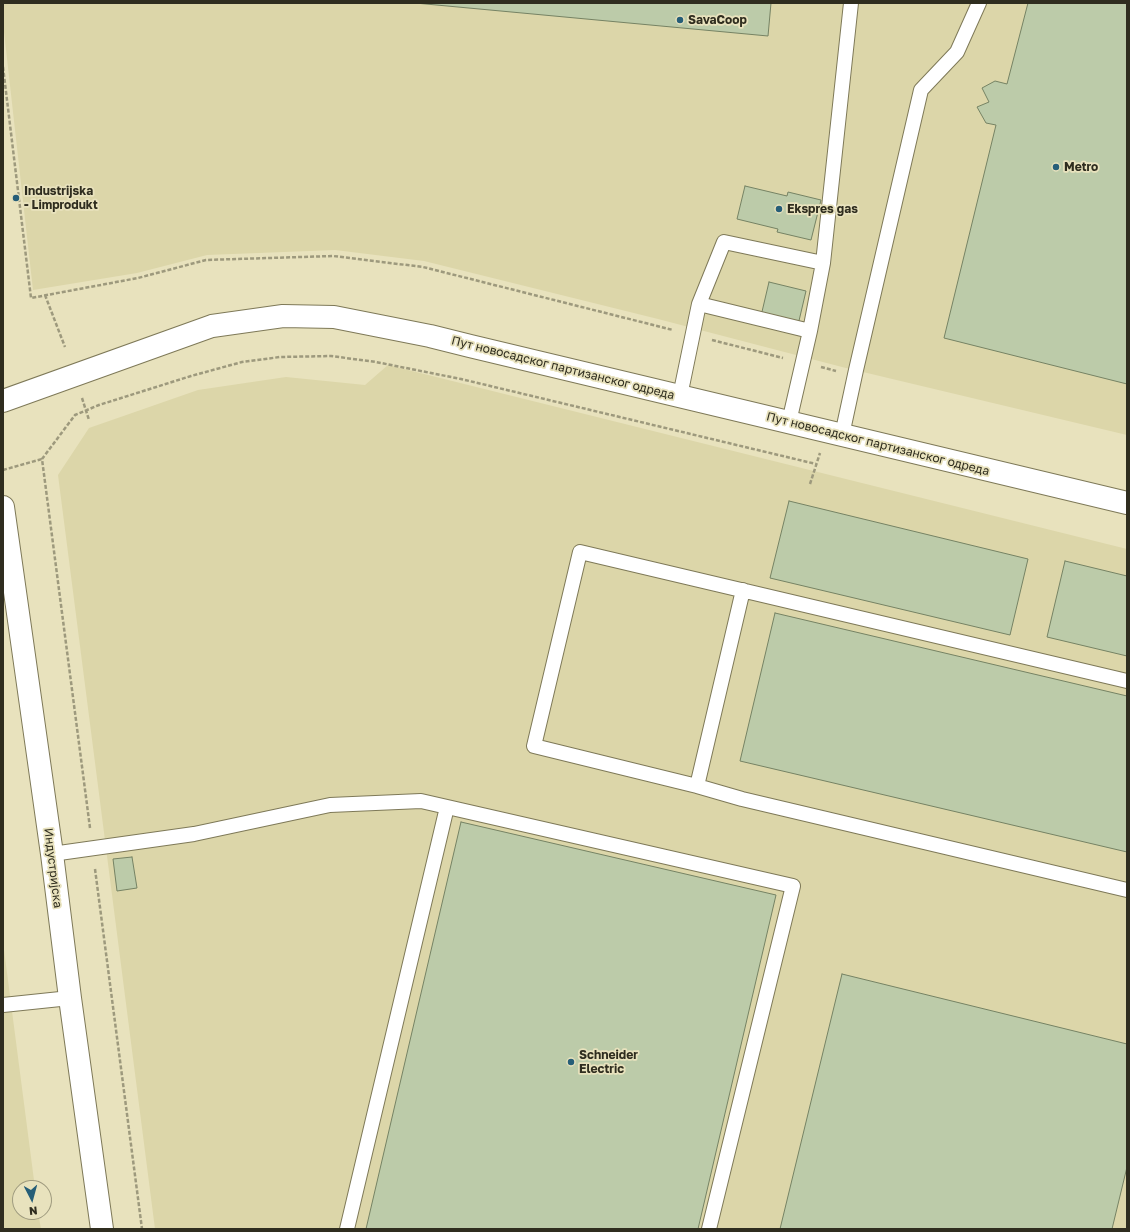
<!DOCTYPE html>
<meta charset="utf-8">
<style>
body{margin:0}
#map{position:relative;width:1130px;height:1232px;overflow:hidden;background:#e8e2bd;font-family:"Golos Text",sans-serif}
canvas{display:block}
.frame{position:absolute;inset:0;border:4px solid #2f2d1f;pointer-events:none}
.north{position:absolute;left:12px;top:1180px;width:40px;height:40px;box-sizing:border-box;background:#e8e2bd;border:1px solid #9e9a7e;border-radius:50%;rotate:174deg;font-size:11px;font-weight:700;line-height:16px;text-align:center;color:#2f2d1f}
.north::after{content:'';display:block;margin:auto;width:14px;height:18px;background:#265e78;clip-path:polygon(50% 0,100% 100%,50% 72%,0 100%)}
</style>
<div id="map">
<canvas width="1130" height="1232"></canvas>
<div class="frame"></div>
<div class="north">N</div>
</div>
<script>
const ctx = document.querySelector('canvas').getContext('2d');
ctx.lineJoin = 'round';
function fill(path, color) {
  ctx.fillStyle = color;
  ctx.fill(path, 'evenodd');
}
function toPath(rows) {
  const path = new Path2D();
  for (const r of rows) {
    path.moveTo(r[0], r[1]);
    for (let i = 2; i < r.length; i += 2) path.lineTo(r[i], r[i + 1]);
  }
  return path;
}
function trace(path, color, width, dash) {
  ctx.strokeStyle = color;
  ctx.lineWidth = width;
  ctx.lineCap = dash ? 'butt' : 'round';
  ctx.setLineDash(dash || []);
  ctx.stroke(path);
}
function write(font, color, halo, rows, align = 'center') {
  ctx.font = font + ' "Golos Text",sans-serif';
  ctx.lineWidth = 3.5;
  ctx.setLineDash([]);
  ctx.textBaseline = 'middle';
  ctx.strokeStyle = halo;
  ctx.fillStyle = color;
  for (const [text, x, y, turn = 0] of rows) {
    ctx.save();
    ctx.translate(x, y);
    ctx.rotate((+turn || 0) * Math.PI / 180);
    ctx.textAlign = isNaN(turn) ? turn : align;
    if (halo) ctx.strokeText(text, 0, 0);
    ctx.fillText(text, 0, 0);
    ctx.restore();
  }
}
const built = toPath([
 [3,3,1127,3,1127,435,842,367,658,319,424,261,335,250,207,255,137,273,33,290,3,23],
 [388,365,1127,549,1127,1229,155,1229,58,475,89,428,198,390,286,377,365,385],
 [3,942,35,1188,20,1188,20,1212,38,1212,41,1229,3,1229]
]);
const building = toPath([
 [415,3,771,3,768,36,415,3],
 [1028,3,1127,3,1127,384,944,338,996,125,986,123,977,107,989,102,982,88,995,81,1007,84,1028,3],
 [745,186,787,196,788,192,821,200,811,240,777,232,778,229,737,219,745,186],
 [769,282,806,291,798,325,761,316,769,282],
 [789,501,1028,559,1010,635,770,578,789,501],
 [1065,561,1127,576,1127,656,1047,637,1065,561],
 [775,613,1127,696,1127,852,740,761,775,613],
 [461,822,776,895,698,1229,366,1229,461,822],
 [132,857,137,888,117,891,113,859,132,857],
 [842,974,1127,1044,1127,1167,1112,1229,780,1229,842,974]
]);
const path = toPath([
 [3,67,31,298,138,278,206,260,333,256,423,267,673,330],
 [45,295,65,347],
 [712,340,783,358],
 [821,367,836,371],
 [82,398,89,420],
 [3,470,42,459],
 [810,484,820,453],
 [90,828,42,459,75,415,99,405,191,376,242,362,280,357,331,356,376,362,461,379,816,464],
 [95,869,142,1229]
]);
const service = toPath([
 [699,304,724,242,823,263],
 [810,331,823,263,851,3],
 [680,396,699,304,810,331,789,422],
 [842,435,856,370,921,90,957,52,979,3],
 [1127,681,580,552,534,746,697,786,742,799,1127,890],
 [697,786,743,590],
 [52,854,194,834,330,805,421,801,793,886,709,1229],
 [3,1005,70,998],
 [347,1229,447,807]
]);
const minor = toPath([
 [3,507,52,854,70,998,102,1229]
]);
const tertiary = toPath([
 [3,401,212,326,283,316,334,317,430,336,470,346,1127,503]
]);
const markers = [
 [680,20,4,"#265e78"],
 [1056,167,4,"#265e78"],
 [16,198,4,"#265e78"],
 [779,209,4,"#265e78"],
 [571,1062,4,"#265e78"]
];
const poiNames = [
 ["SavaCoop",688,20],
 ["Metro",1064,167],
 ["Industrijska",24,191],
 ["- Limprodukt",24,205],
 ["Ekspres gas",787,209],
 ["Schneider",579,1055],
 ["Electric",579,1069]
];
const streetNames = [
 ["Пут новосадског партизанског одреда",563,368,14],
 ["Пут новосадског партизанског одреда",878,444,14],
 ["Индустријска",53,868,83]
];
fill(built, '#dcd6a9');
fill(building, '#bccba9');
trace(building, '#768364', 1);
trace(service, '#7e7958', 16);
trace(minor, '#7e7958', 24);
trace(tertiary, '#7e7958', 24);
trace(path, '#9d997d', 2.5, [4, 2]);
trace(service, '#fff', 14);
trace(minor, '#fff', 22);
trace(tertiary, '#fff', 22);
for (const [x, y, r, color] of markers) {
  const dot = new Path2D();
  dot.arc(x, y, r, 0, 2 * Math.PI);
  ctx.fillStyle = color;
  ctx.fill(dot);
  trace(dot, '#e8e2bd', 1.5);
}
write('bold 12px', '#2f2d1f', '#e8e2bd', poiNames, 'left');
write('12px', '#2f2d1f', '#e8e2bd', streetNames);
</script>
